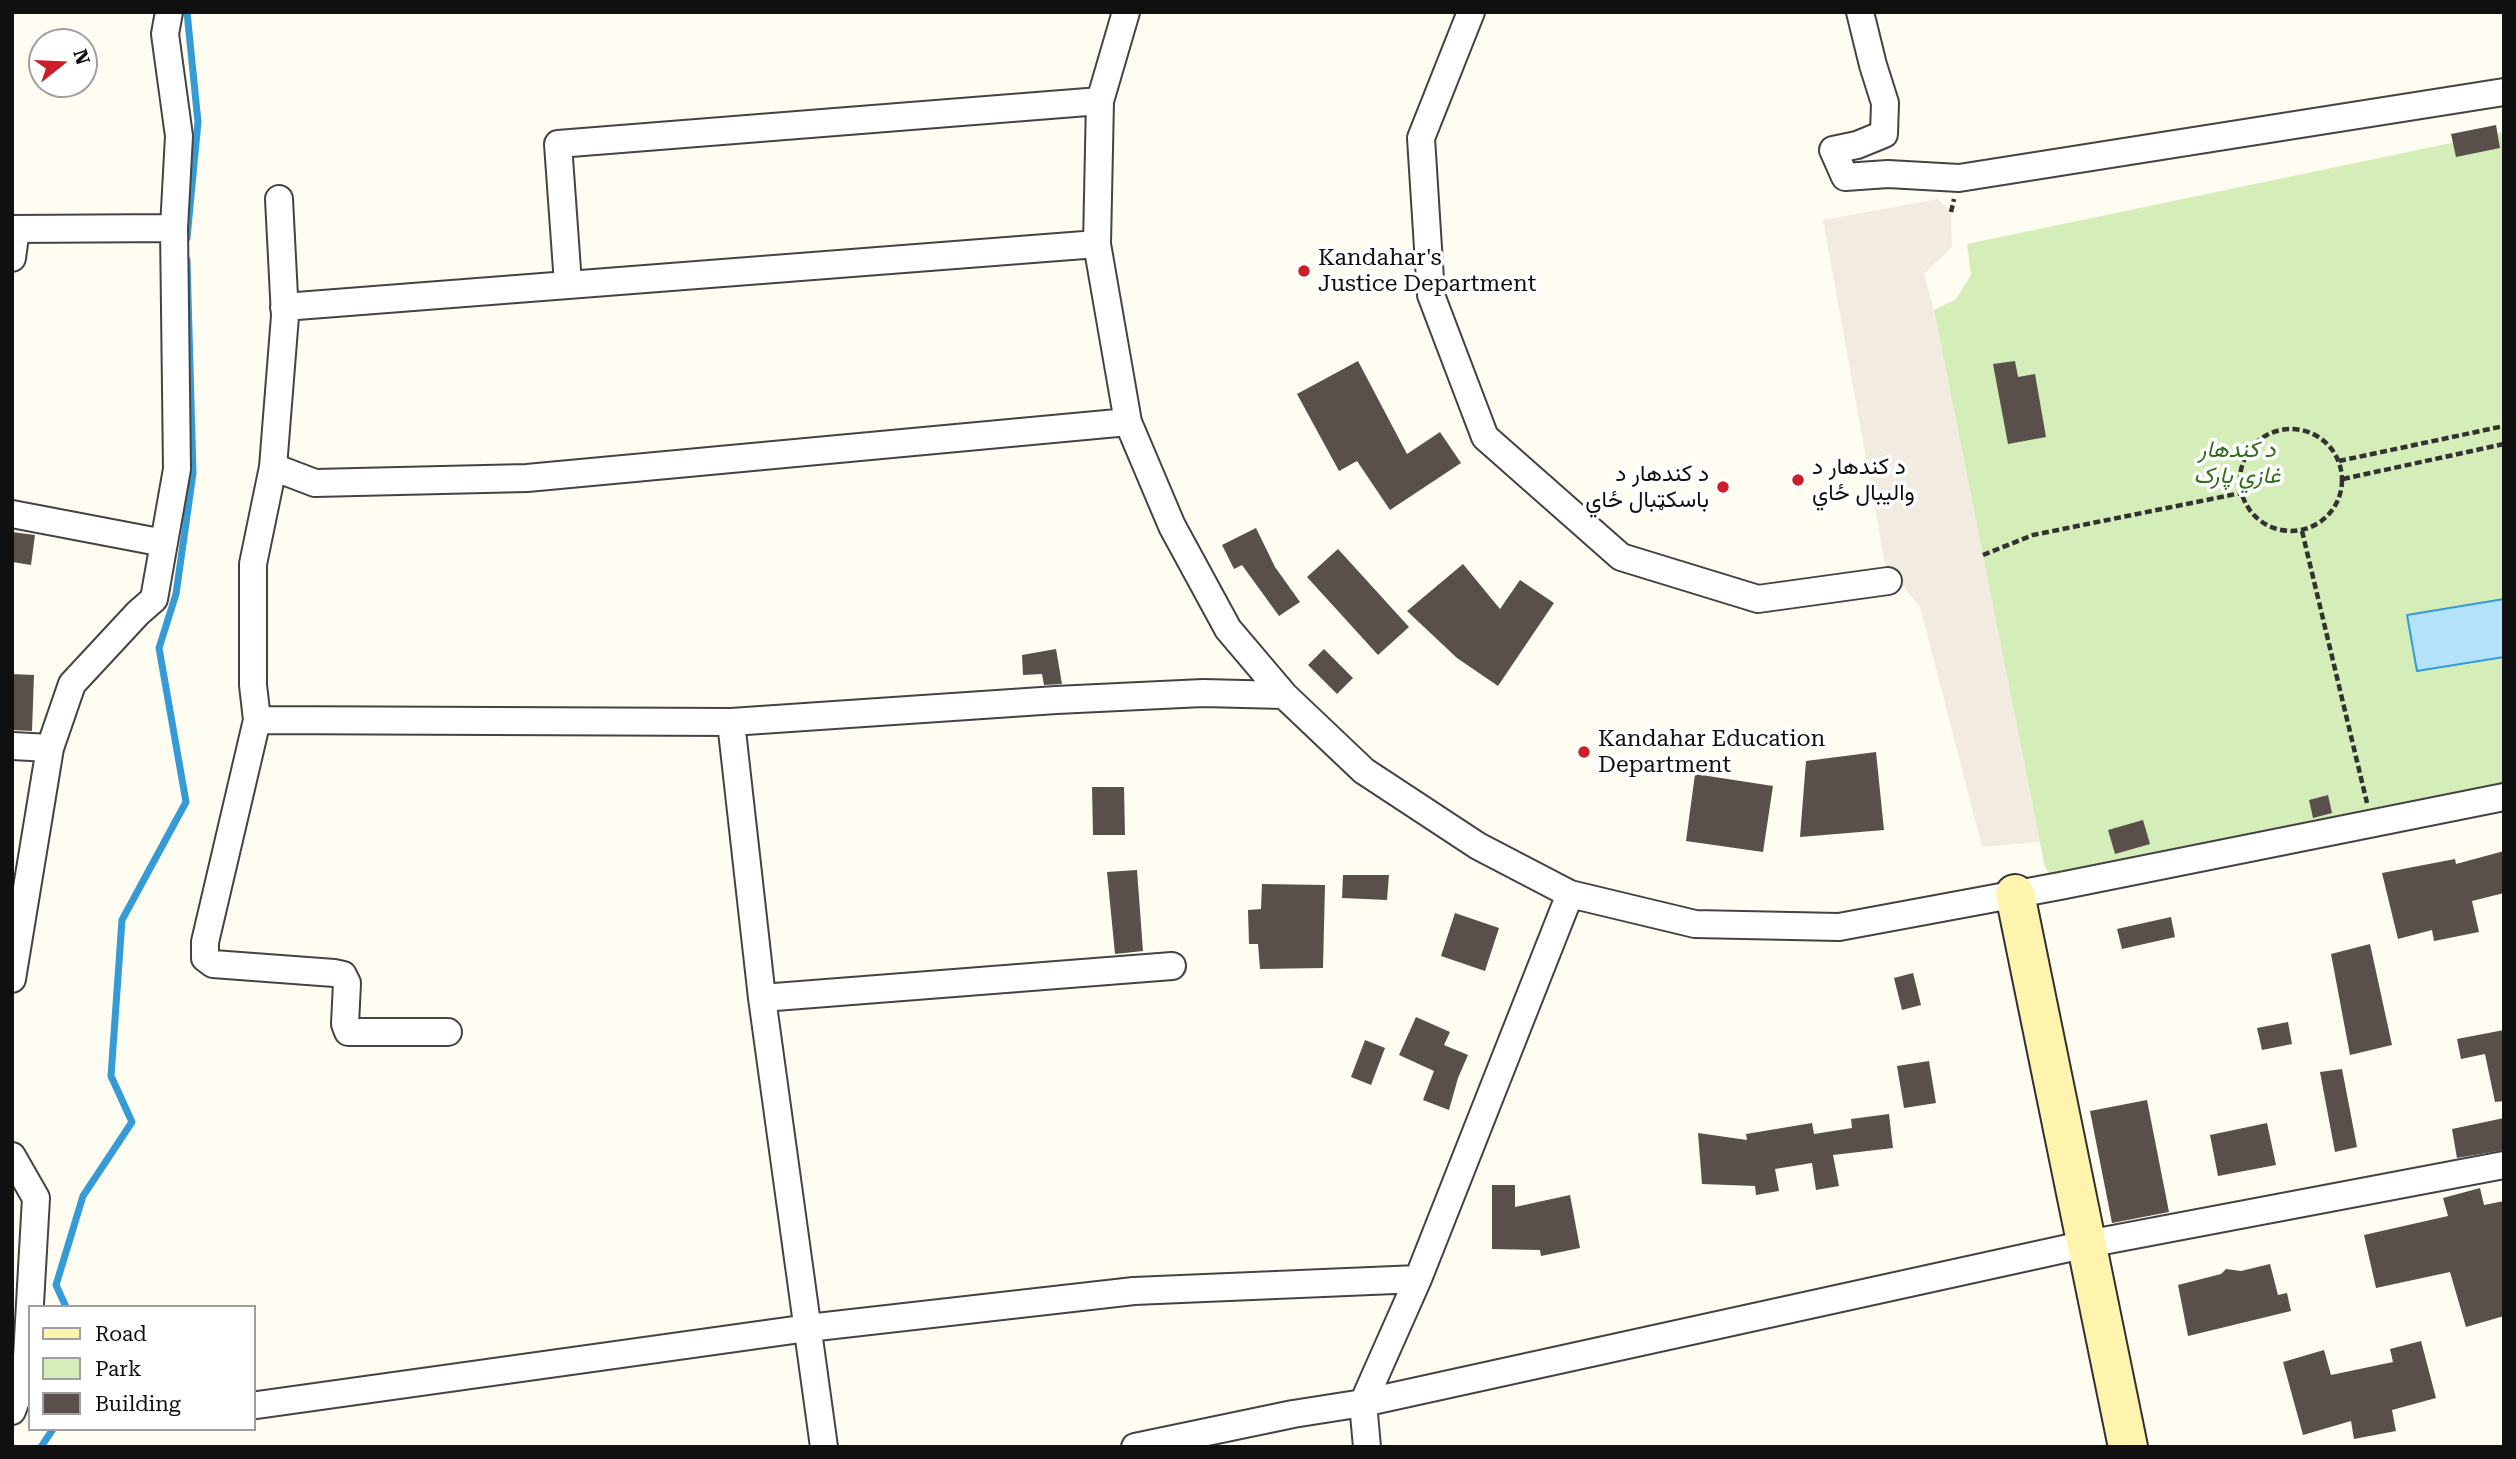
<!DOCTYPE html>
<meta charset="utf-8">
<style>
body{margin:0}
#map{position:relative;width:2516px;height:1459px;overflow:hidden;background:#fffcf2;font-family:"Roboto Serif",serif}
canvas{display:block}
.frame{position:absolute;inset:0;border:14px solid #101010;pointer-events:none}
.legend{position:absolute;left:28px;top:1305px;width:228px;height:126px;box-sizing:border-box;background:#fff;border:2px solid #9f9f9f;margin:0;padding:9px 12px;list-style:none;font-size:21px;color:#101010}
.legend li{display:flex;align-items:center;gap:14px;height:35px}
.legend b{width:35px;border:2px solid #9f9f9f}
.north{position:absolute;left:28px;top:28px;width:70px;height:70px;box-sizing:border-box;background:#fff;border:2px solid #9f9f9f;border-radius:50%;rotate:72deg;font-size:19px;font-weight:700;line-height:28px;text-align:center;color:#101010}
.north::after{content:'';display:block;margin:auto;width:24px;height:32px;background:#cb1d2a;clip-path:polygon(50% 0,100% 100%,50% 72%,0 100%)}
</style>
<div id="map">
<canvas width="2516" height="1459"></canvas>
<div class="frame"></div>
<ul class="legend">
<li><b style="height:9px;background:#fff4ad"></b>Road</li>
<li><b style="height:19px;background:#d5edb8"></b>Park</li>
<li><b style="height:19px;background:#59504b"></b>Building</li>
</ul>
<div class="north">N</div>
</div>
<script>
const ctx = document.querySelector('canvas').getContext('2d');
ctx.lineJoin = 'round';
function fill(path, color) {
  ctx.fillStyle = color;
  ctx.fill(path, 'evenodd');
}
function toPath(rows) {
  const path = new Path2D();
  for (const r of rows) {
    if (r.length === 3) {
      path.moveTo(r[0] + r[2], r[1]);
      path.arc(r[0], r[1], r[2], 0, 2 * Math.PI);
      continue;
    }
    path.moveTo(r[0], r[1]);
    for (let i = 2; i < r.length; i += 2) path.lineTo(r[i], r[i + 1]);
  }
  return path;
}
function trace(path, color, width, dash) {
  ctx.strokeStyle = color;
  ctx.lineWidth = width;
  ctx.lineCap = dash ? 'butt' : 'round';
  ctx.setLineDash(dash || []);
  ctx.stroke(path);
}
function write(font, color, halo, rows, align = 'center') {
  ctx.font = font + ' "Roboto Serif",Vazirmatn,serif';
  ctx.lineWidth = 7;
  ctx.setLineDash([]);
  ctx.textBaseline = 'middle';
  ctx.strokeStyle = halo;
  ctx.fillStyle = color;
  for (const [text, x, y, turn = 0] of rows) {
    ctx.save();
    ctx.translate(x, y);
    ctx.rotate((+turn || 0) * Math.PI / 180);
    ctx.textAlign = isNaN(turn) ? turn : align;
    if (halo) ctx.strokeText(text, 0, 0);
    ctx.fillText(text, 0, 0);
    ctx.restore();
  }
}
const green = toPath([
 [2504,132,2504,782,2058,877,2049,874,2044,864,1934,310,1956,299,1971,275,1967,244]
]);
const plaza = toPath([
 [1938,199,1951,212,1952,247,1924,274,1934,310,2040,842,1982,847,1920,607,1885,564,1823,220]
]);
const water = toPath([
 [2504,599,2504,657,2417,671,2407,615,2504,599]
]);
const stream = toPath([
 [187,238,198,122,187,12],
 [66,1307,56,1285,83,1196,132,1122,111,1076,122,920,186,802,159,648,176,594,193,473,187,260],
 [41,1447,53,1429]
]);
const building = toPath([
 [2496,125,2500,148,2456,157,2451,134],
 [1358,361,1407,454,1440,432,1461,463,1390,510,1357,461,1339,471,1297,394],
 [2015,361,2018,377,2035,374,2046,437,2008,444,1993,364],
 [1256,528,1275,567,1300,602,1279,616,1242,565,1234,569,1222,545],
 [12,532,35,535,31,565,12,562],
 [1338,549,1409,627,1378,655,1307,577],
 [1463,564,1500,609,1520,580,1554,603,1498,686,1457,658,1407,611],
 [1056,649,1062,684,1044,685,1042,674,1023,675,1022,655],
 [1324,649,1353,678,1337,694,1308,665],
 [12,674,34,675,32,731,12,730],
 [1876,752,1884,830,1800,837,1806,761],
 [1695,774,1773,786,1763,852,1686,841],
 [1092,787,1124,787,1125,835,1093,835],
 [2328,795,2332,813,2313,818,2309,800],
 [2143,820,2150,844,2115,854,2108,830],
 [2504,851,2504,893,2472,901,2479,932,2434,941,2432,930,2398,939,2382,873,2455,859,2456,864],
 [1137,870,1143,951,1115,954,1107,872],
 [1343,875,1389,875,1387,900,1342,898],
 [1262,884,1325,885,1323,968,1260,969,1258,944,1249,944,1248,910,1261,909],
 [1455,913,1499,928,1485,971,1441,956],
 [2171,917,2175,937,2122,949,2117,929],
 [2370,944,2392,1045,2350,1055,2331,954],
 [1913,973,1921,1005,1902,1010,1894,978],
 [1416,1017,1450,1032,1444,1045,1468,1055,1458,1078,1449,1110,1423,1100,1434,1071,1399,1055],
 [2288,1022,2292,1044,2262,1050,2257,1028],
 [2504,1030,2504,1101,2495,1102,2485,1054,2461,1059,2457,1039],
 [1365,1040,1385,1048,1371,1085,1351,1077],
 [1929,1061,1936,1103,1904,1108,1897,1066],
 [2342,1069,2357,1147,2335,1152,2320,1072],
 [2147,1100,2169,1212,2112,1223,2090,1111],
 [1889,1114,1893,1148,1833,1155,1839,1186,1816,1190,1812,1163,1775,1169,1779,1191,1756,1195,1755,1186,1702,1184,1698,1133,1747,1140,1746,1134,1812,1123,1814,1134,1852,1128,1851,1119],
 [2504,1118,2504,1150,2457,1158,2452,1129],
 [2267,1123,2276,1165,2218,1176,2210,1135],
 [1492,1185,1515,1185,1515,1207,1570,1195,1580,1248,1541,1256,1540,1250,1492,1249],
 [2480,1188,2484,1205,2504,1201,2504,1316,2466,1327,2450,1272,2376,1288,2364,1235,2448,1216,2443,1198],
 [2270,1264,2278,1295,2287,1293,2291,1311,2188,1336,2178,1285,2221,1274,2226,1269,2241,1271],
 [2421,1341,2436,1398,2392,1410,2396,1431,2354,1439,2351,1421,2303,1435,2283,1362,2324,1350,2331,1375,2393,1362,2390,1349]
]);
const path = toPath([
 [1951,212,1954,199],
 [2291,480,51],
 [2339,461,2504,426],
 [2343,479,2504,444],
 [2302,531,2367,803],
 [1983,555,2033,535,2241,493]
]);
const street = toPath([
 [1126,12,1100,101,1097,244,1128,422,1172,526,1228,629,1284,695,1364,771,1478,846,1570,894,1695,924,1839,927,2060,886,2504,797],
 [1471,12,1421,138,1431,295,1485,437,1621,557,1758,599,1888,581],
 [1860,12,1873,65,1885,103,1884,134,1857,145,1833,150,1845,177,1888,174,1959,178,2504,92],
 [279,199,285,316,273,467,253,564,253,685,257,720,205,942,205,958,213,964,334,973,343,975,347,983,345,1024,348,1032,448,1032],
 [12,229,174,228],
 [12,258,16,229],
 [568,284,558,144,1100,101],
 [284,307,1097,244],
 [273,467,315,483,527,478,1128,422],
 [12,514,164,543],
 [257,720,731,722,1056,700,1203,693,1284,695],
 [731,722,762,998,824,1447],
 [12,746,50,748],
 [12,979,50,748,72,684,138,613,154,599,177,469,174,228,179,136,165,34,169,12],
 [762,998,1172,966],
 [12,1156,36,1198,26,1374,12,1411],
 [257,1405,808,1328,1134,1291,1418,1279],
 [1135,1447,1293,1414,1363,1403,2087,1244,2504,1165],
 [1367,1447,1363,1403,1418,1279,1570,894]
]);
const secondary = toPath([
 [2015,894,2128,1447]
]);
const markers = [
 [1304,271,7,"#cb1d2a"],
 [1798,480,7,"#cb1d2a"],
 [1723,487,7,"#cb1d2a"],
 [1584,752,7,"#cb1d2a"]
];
const poiNames = [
 ["Kandahar's",1318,258],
 ["Justice Department",1318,284],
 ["د کندهار د",1812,467],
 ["واليبال ځاي",1812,493],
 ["د کندهار د",1709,474,"right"],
 ["باسکټبال ځاي",1709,500,"right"],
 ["Kandahar Education",1598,739],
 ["Department",1598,765]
];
const parkNames = [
 ["د کندهار",2237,450],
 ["غازي پارک",2237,476]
];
fill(green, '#d5edb8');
fill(plaza, '#f1ecdf');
fill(water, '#b3e2fa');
trace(water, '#359bd7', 2);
trace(stream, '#359bd7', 7);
fill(building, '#59504b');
trace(street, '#434343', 30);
trace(secondary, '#323232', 42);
trace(path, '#323232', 4.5, [7, 3.5]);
trace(street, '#fff', 26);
trace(secondary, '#fff4ad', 38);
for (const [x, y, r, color] of markers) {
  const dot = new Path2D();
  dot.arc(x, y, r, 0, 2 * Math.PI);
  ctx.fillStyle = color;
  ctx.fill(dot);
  trace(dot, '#fff', 2.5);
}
write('23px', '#101010', '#fff', poiNames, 'left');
write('italic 23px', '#2e6d1a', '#fff', parkNames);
</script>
